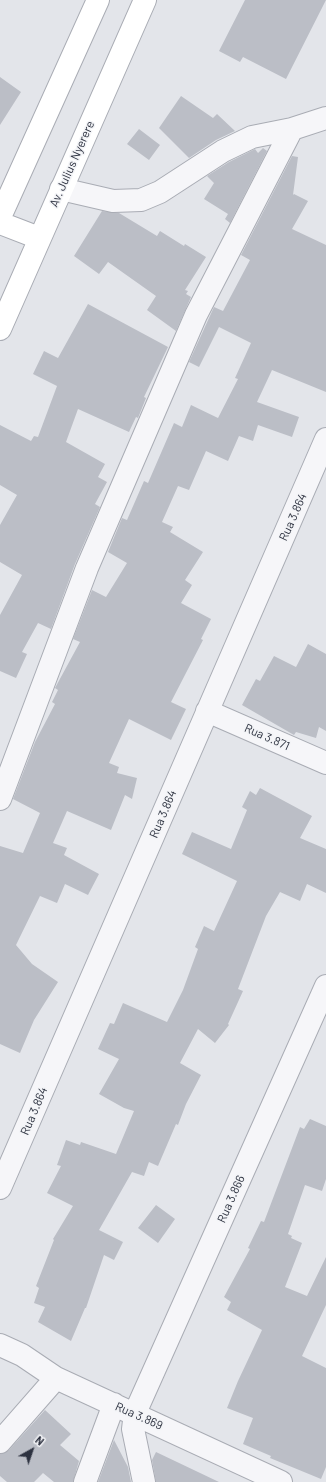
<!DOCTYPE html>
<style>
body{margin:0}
#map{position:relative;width:326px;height:1482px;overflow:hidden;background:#e3e5ea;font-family:Barlow,sans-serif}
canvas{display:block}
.north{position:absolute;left:12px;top:1430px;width:40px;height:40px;-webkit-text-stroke:3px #f3f4f7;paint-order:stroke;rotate:40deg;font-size:11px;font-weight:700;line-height:16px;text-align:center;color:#2d3240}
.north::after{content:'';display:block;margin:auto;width:14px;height:18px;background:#2d3240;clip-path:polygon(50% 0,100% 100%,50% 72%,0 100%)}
</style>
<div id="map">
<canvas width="326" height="1482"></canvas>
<div class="north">N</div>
</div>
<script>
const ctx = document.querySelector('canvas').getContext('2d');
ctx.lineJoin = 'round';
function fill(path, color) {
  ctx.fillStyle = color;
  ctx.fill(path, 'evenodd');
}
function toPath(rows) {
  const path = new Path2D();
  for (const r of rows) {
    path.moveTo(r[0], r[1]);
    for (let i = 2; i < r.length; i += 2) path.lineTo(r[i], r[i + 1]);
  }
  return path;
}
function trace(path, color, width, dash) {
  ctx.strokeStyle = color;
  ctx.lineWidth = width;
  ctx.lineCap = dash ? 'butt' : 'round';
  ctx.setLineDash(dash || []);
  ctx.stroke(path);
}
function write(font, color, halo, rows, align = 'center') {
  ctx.font = font + ' Barlow,sans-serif';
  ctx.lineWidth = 3;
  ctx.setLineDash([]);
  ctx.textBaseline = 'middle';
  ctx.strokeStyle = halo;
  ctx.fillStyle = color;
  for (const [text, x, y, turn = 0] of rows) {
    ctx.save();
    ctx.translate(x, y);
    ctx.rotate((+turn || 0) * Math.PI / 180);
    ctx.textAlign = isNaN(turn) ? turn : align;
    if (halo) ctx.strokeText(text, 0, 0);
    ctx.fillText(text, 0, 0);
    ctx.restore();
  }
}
const building = toPath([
 [245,0,326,0,286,79,243,57,240,62,219,51],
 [0,77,21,92,0,125],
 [181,96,213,118,217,114,235,131,216,140,189,158,159,128],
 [139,129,160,145,149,160,127,144],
 [263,148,267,151,230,223,225,219,228,214,204,199,214,183,207,176,229,162,255,149,258,153],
 [292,156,298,157,293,195,294,194,308,201,292,229,326,245,326,392,272,370,257,402,299,417,292,437,258,425,253,441,239,436,228,461,206,451,189,490,178,486,162,522,173,527,170,532,203,552,185,580,192,585,181,603,211,619,201,639,203,640,171,702,186,709,171,740,129,719,109,763,119,767,117,773,137,778,132,799,125,795,111,830,67,811,53,843,67,848,64,855,99,874,88,895,65,884,57,903,40,896,16,945,32,964,58,982,34,1020,20,1053,0,1044,0,846,23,853,40,813,13,799,35,742,55,704,52,702,58,690,55,688,80,642,73,639,92,590,106,597,127,563,108,552,122,518,127,520,144,481,148,483,174,423,182,427,191,405,218,418,238,379,235,378,251,343,219,327,199,367,189,362,214,307,223,311,250,260,241,255],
 [102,211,119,213,157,236,160,231,184,246,185,244,206,257,185,290,188,291,186,294,191,297,176,331,147,310,156,296,108,262,99,274,74,256],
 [88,304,168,347,144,397,146,398,138,418,136,417,129,432,78,409,66,442,105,464,98,477,107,482,95,504,100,507,75,564,51,629,38,623,22,652,27,654,16,678,0,671,0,615,22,575,0,562,0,525,17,495,0,485,0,425,31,441,34,436,38,437,57,386,33,374,44,351,58,358],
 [308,644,326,654,326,731,319,727,316,738,296,732,294,735,242,705,256,679,260,681,274,656,296,667],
 [260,788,312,816,300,838,326,849,326,893,307,884,300,901,280,892,266,916,238,989,243,991,228,1024,229,1025,215,1043,198,1029,180,1063,201,1075,186,1104,178,1125,176,1124,158,1166,149,1162,144,1176,132,1172,99,1230,123,1242,114,1260,104,1255,86,1308,85,1308,71,1341,38,1322,45,1307,34,1303,39,1288,36,1286,54,1240,53,1239,73,1206,47,1193,61,1166,57,1165,66,1140,80,1145,81,1142,116,1154,134,1111,124,1108,99,1094,119,1059,98,1049,110,1023,114,1024,123,1003,167,1022,183,990,198,949,195,947,204,926,214,931,237,881,182,854,192,832,231,849,247,810,242,807,250,791,256,795],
 [310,1119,326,1126,326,1179,322,1191,305,1185,288,1234,292,1236,291,1238,302,1243,285,1287,307,1296,326,1257,326,1305,302,1356,326,1368,326,1467,321,1479,270,1458,271,1456,243,1444,253,1418,227,1408,238,1381,262,1330,227,1310,231,1302,224,1297,250,1249,248,1248,261,1221,264,1222,300,1127,304,1129],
 [156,1205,175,1219,158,1243,138,1228],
 [45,1410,71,1434,60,1445,79,1461,73,1482,54,1482,43,1473,34,1482,7,1482,0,1476,0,1454,9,1450],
 [114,1440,128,1467,131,1482,98,1482],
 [156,1452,219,1482,156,1482,152,1460]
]);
const street = toPath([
 [61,189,113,201,141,200,160,192,223,151,252,137,292,129,326,118],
 [207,711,326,763],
 [0,799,87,568,196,315,292,129],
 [0,1188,326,439],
 [0,1345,22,1355,56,1378,281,1482],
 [0,1442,56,1378],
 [85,1482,114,1404],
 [144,1482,133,1429,135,1413,326,986]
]);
const secondary = toPath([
 [0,217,98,0],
 [0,223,39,238],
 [0,329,145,0]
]);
const streetNames = [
 ["Av. Julius Nyerere",72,164,-66],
 ["Rua 3.864",293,517,-66],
 ["Rua 3.871",267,737,24],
 ["Rua 3.864",163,814,-67],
 ["Rua 3.864",34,1111,-67],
 ["Rua 3.866",231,1199,-66],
 ["Rua 3.869",139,1416,24]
];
fill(building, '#bbbec6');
trace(street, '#a9acb4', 24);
trace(secondary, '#a9acb4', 24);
trace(street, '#f6f6f9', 22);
trace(secondary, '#fff', 22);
write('12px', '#2d3240', '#f3f4f7', streetNames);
</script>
